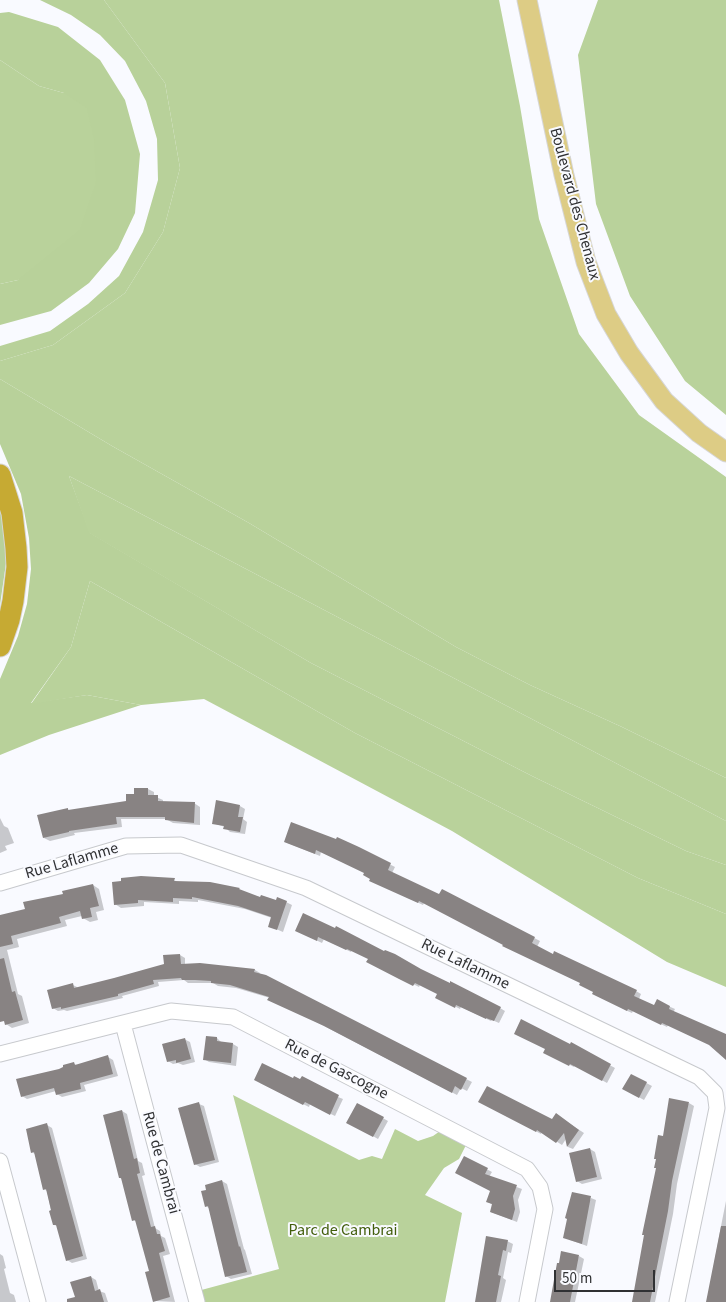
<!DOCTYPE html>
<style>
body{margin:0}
#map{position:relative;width:726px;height:1302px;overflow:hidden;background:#f9faff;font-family:"Source Sans 3",sans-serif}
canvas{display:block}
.scale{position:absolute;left:554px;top:1270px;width:101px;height:22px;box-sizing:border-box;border:2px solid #303133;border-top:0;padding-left:6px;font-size:15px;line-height:18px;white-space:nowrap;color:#303133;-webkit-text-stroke:4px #f9faff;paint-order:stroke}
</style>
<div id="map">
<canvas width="726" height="1302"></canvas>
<div class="scale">50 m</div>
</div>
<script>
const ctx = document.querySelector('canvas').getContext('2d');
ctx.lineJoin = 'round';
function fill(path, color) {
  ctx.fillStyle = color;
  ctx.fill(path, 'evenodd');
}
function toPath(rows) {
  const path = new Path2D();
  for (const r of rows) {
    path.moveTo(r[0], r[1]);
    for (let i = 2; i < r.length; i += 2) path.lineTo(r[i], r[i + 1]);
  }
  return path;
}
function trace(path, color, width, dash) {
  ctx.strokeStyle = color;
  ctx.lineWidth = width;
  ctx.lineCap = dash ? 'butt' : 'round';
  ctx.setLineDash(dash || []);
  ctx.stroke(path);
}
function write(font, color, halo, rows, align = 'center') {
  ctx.font = font + ' "Source Sans 3",sans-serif';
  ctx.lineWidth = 4;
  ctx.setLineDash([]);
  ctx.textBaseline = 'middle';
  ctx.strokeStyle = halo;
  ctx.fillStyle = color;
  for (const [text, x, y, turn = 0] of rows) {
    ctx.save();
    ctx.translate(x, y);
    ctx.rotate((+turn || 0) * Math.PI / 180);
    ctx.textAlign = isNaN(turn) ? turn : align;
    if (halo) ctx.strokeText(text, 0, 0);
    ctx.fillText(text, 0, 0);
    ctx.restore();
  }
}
const green = toPath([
 [40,0,104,0,165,83,180,168,163,232,125,293,53,345,0,361,0,346,50,331,88,304,119,276,143,232,158,180,157,139,146,101,125,61,100,35,71,15],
 [9,12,58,27,100,60,125,100,140,154,135,213,118,249,89,283,51,311,0,325,0,284,18,280,64,93,39,86,0,60,0,13],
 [0,379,112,446,249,523,456,647,530,685,622,727,726,778,726,821,69,476,90,533,311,663,532,776,686,851,726,865,726,914,638,878,355,733,90,581,71,647,31,703,87,695,141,705,49,735,0,755,0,679,18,636,27,604,31,569,29,538,21,494,0,444],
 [0,507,8,549,0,605]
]);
const forest = toPath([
 [104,0,499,0,520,106,539,219,579,334,639,415,726,477,726,778,622,727,530,685,456,647,249,523,112,446,0,379,0,361,53,345,125,293,163,232,180,168,165,83],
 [598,0,726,0,726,415,685,381,630,296,596,204,578,55],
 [0,60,39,86,64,93,87,108,94,139,96,183,80,230,18,280,0,284],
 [69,476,726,821,726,865,686,851,532,776,311,663,89,533],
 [90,581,355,733,638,878,726,914,726,987,667,962,452,831,204,699,141,705,87,695,31,704,71,647],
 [233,1095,359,1160,372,1156,382,1159,395,1129,418,1141,433,1136,443,1129,466,1145,459,1159,444,1168,425,1195,462,1213,445,1302,197,1302,194,1292,279,1269]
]);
const shadow = toPath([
 [135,789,148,789,154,792,154,796,163,800,163,802,194,803,200,807,200,825,173,823,166,819,121,819,122,827,74,833,75,835,50,841,44,838,68,809,70,811,127,802,135,795],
 [240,806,245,809,243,819,247,822,245,834,230,832,225,827,213,823],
 [0,818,4,826,8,828,14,843,5,846,7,850,0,853],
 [285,842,358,848,395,867,392,873,439,896,442,890,540,941,537,947,553,956,636,991,641,994,639,999,654,1007,657,1001,675,1009,673,1013,726,1035,726,1059,711,1045,668,1025,667,1027,633,1011,632,1013,625,1010,582,983,424,903,423,905,376,883,366,873,321,852,320,856],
 [174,880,179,883,246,893,277,902,286,902,292,905,283,932,269,926,272,918,245,909,198,900,198,902,179,901,179,904,144,902,144,906,121,908,115,904],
 [93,885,99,889,104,910,96,912,98,920,90,922,83,918,82,916,65,920,67,926,17,939,19,947,7,950,18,994,22,996,29,1023,12,1028,6,1024,0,1009,0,916,27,910],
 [303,915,500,1008,505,1011,499,1023,492,1020,491,1021,461,1007,460,1009,437,997,439,994,420,985,419,987,373,964,370,959,352,950,351,952,324,939,322,943,301,933],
 [180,955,185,958,185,965,200,964,255,970,260,973,259,975,472,1082,467,1091,461,1088,457,1095,270,998,236,988,218,986,213,983,188,983,184,980,158,982,159,986,122,996,123,998,67,1011,64,1010,58,1011,53,1008,73,985,79,988,165,965],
 [217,1038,222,1043,233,1044,238,1047,236,1066,209,1062,204,1059],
 [184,1039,190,1042,195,1062,183,1065,178,1063,173,1064,168,1061],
 [571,1044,615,1068,607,1083,575,1065,574,1067,550,1055],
 [108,1057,113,1060,118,1076,84,1085,86,1091,62,1097,57,1094,56,1091,27,1099,22,1096,74,1064,77,1065],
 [631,1075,652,1086,644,1100,624,1089],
 [294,1079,343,1099,335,1116,310,1104,309,1107,260,1083],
 [480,1102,552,1121,561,1118,584,1133,573,1149,568,1147,566,1139,562,1145,542,1132,541,1134],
 [689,1103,694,1106,677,1184,673,1214,655,1302,634,1302,664,1137],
 [199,1104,204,1106,219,1162,200,1167,195,1164],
 [358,1104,388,1121,378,1139,348,1122],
 [122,1111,127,1114,138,1161,142,1163,145,1175,142,1176,155,1228,160,1231,161,1236,165,1238,170,1254,163,1256,175,1302,154,1301,151,1272,137,1222,133,1220,122,1179,120,1178],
 [47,1125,52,1128,87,1259,72,1263,67,1260,58,1226,54,1225,47,1191,44,1189,36,1155,32,1152],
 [590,1149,595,1152,602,1179,582,1184,577,1181],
 [464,1157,492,1172,489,1177,522,1189,518,1200,520,1212,517,1222,491,1212,493,1205,488,1202,491,1191],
 [222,1181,227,1184,244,1249,245,1250,252,1274,231,1279,226,1276,210,1209,206,1206],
 [591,1198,596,1200,587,1246,570,1240],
 [726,1201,726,1302,707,1302,722,1221],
 [487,1237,507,1241,513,1244,511,1253,508,1252,503,1278,506,1280,501,1302,476,1302],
 [0,1254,3,1256,6,1268,4,1269,10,1293,14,1295,16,1302,0,1302],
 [579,1256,584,1259,575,1302,552,1302],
 [91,1277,96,1280,99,1291,105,1293,108,1302,77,1302]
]);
const building = toPath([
 [134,788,148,788,148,795,158,795,158,801,195,802,194,823,165,820,165,817,116,817,117,824,69,831,69,832,43,838,37,815,68,808,68,810,126,801,126,794,134,794],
 [216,800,240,805,238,817,243,817,240,832,223,829,224,826,212,824],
 [291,822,336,839,337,837,359,847,391,863,388,870,439,894,442,889,535,937,532,943,553,954,554,951,637,990,634,996,654,1005,657,999,670,1006,669,1009,726,1034,726,1060,709,1045,662,1023,661,1025,628,1009,627,1011,592,994,593,992,579,985,580,983,502,946,503,945,419,901,418,903,369,881,370,879,363,875,364,873,316,850,315,854,284,842],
 [141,876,175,878,174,881,210,882,240,888,239,889,260,897,261,895,276,900,277,897,287,901,277,930,268,927,271,917,238,906,192,897,192,899,173,898,173,902,138,900,138,903,114,905,112,882,121,881,121,878],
 [93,884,99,906,90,908,92,917,82,919,80,911,59,917,61,923,11,936,13,944,0,947,0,915,25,909,23,902,63,894,62,891],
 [303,913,335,928,336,926,384,951,385,950,395,954,421,969,450,983,450,981,501,1007,494,1021,486,1018,486,1019,456,1005,455,1008,435,998,437,994,415,983,413,986,399,979,366,962,368,959,347,949,346,950,318,937,317,941,295,931],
 [180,954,181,964,200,963,255,969,254,972,266,975,467,1078,461,1090,455,1086,452,1093,324,1026,267,1000,269,997,230,985,211,983,211,981,195,980,182,980,181,978,153,980,154,984,118,994,118,996,61,1009,61,1007,52,1009,47,990,73,983,74,988,114,978,164,964,163,955],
 [4,958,12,992,15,991,23,1020,5,1025,4,1021,0,1022,0,959],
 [521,1019,570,1044,571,1042,611,1064,602,1081,570,1064,569,1066,543,1053,545,1049,514,1034],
 [206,1036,217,1037,217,1041,233,1043,231,1063,203,1060],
 [185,1038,191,1059,176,1063,176,1060,167,1062,162,1044],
 [108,1055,113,1074,80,1083,81,1089,56,1095,54,1088,21,1097,16,1079,59,1069,63,1067,63,1065,74,1062,75,1065],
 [262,1063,293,1078,294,1076,300,1079,302,1076,339,1095,330,1115,305,1102,303,1105,254,1080],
 [631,1074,647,1082,639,1098,622,1089],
 [487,1086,552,1119,556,1113,579,1130,567,1147,564,1133,556,1143,537,1130,536,1132,478,1102],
 [669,1098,689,1102,672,1181,668,1211,650,1302,632,1302,644,1235,642,1235,656,1168,654,1168,656,1159,654,1159,658,1135,663,1136],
 [199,1102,215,1160,194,1165,178,1108],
 [357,1103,384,1117,373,1137,346,1123],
 [122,1110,134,1159,137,1158,140,1173,137,1174,151,1227,155,1226,157,1234,160,1234,165,1251,159,1253,170,1297,153,1302,145,1272,149,1271,135,1220,132,1221,121,1178,119,1178,103,1115],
 [47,1123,83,1256,66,1261,56,1225,53,1225,49,1211,51,1210,46,1189,43,1190,34,1152,31,1153,26,1129],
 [590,1148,597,1177,576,1182,569,1153],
 [464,1156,488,1168,485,1174,517,1185,513,1196,515,1209,512,1220,490,1212,492,1204,486,1202,490,1191,455,1173],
 [222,1180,239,1247,240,1246,247,1272,225,1277,208,1206,205,1207,201,1191,206,1190,205,1185],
 [572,1192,591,1196,582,1244,563,1238,567,1219,565,1218],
 [721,1226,726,1226,726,1302,706,1302],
 [486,1236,508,1240,506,1251,503,1250,498,1275,501,1276,496,1302,475,1302],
 [561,1251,579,1255,570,1302,550,1302,557,1263,559,1263],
 [91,1276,95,1291,100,1289,104,1302,67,1302,67,1299,75,1297,70,1282]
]);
const minor = toPath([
 [0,883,126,846,181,845,306,888,699,1077,715,1093,717,1108,677,1302],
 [123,1024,197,1302],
 [0,1054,171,1011,233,1017,527,1169,540,1187,545,1209,527,1302],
 [0,1161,38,1302]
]);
const major = toPath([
 [527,0,564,175,586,262,606,314,629,353,664,401,699,433,726,452]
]);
const highway = toPath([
 [0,475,12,513,16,548,17,567,13,601,9,620,0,646]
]);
const streetNames = [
 ["Boulevard des Chenaux",574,204,75],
 ["Rue Laflamme",72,862,-16],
 ["Rue Laflamme",465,965,26],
 ["Rue de Gascogne",336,1070,27],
 ["Rue de Cambrai",160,1163,75]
];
const parkNames = [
 ["Parc de Cambrai",343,1231]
];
fill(green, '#b8d19a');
fill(forest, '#b9d29b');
fill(shadow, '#0003');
fill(building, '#888383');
trace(minor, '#c7c9cd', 17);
trace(major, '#d6d6d6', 21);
trace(highway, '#d6d6d6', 23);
trace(minor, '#fff', 15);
trace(major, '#ddcc85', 19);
trace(highway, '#c6aa33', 21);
write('16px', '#303133', '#f9faff', streetNames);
write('16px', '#425e0c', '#f9faff', parkNames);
</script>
